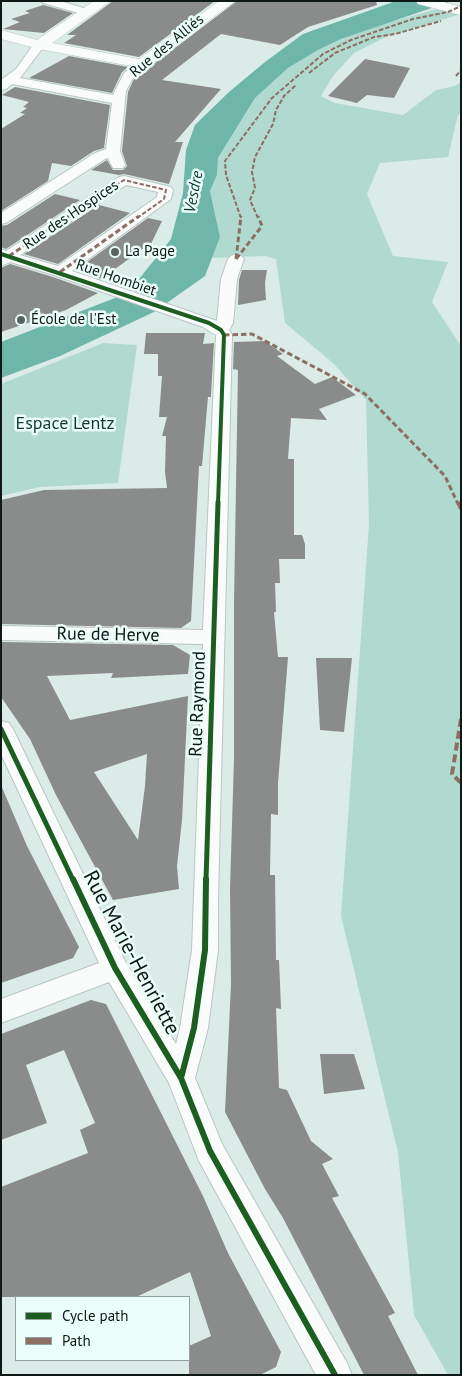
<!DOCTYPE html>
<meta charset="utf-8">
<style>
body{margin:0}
#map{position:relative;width:462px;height:1376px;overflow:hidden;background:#dbece8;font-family:"PT Sans",sans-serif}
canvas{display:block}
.frame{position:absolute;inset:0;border:2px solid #0e1916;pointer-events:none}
.legend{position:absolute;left:15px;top:1296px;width:175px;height:65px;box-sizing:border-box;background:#ebfef9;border:1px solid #93a29e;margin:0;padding:6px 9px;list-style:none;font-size:15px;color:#0e1916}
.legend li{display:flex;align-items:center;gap:10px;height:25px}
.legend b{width:25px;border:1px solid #93a29e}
</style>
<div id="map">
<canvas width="462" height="1376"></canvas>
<div class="frame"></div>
<ul class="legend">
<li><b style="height:6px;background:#1b5e20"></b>Cycle path</li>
<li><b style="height:6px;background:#8d6e63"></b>Path</li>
</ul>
</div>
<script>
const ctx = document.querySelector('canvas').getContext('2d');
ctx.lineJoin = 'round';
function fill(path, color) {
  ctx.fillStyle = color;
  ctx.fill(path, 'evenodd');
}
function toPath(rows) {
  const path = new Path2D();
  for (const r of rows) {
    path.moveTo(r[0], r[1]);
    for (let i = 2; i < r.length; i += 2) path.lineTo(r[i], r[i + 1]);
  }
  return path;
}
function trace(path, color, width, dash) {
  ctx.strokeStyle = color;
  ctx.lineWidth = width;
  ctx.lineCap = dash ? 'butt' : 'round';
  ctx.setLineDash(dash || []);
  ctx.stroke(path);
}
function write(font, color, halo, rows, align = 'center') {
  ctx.font = font + ' "PT Sans",sans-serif';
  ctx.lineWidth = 5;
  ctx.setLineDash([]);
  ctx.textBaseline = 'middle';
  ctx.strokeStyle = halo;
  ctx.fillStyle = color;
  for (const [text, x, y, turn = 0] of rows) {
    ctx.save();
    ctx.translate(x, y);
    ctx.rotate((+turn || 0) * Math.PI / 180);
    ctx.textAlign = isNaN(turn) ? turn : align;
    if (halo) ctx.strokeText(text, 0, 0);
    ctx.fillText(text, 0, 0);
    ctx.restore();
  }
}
const green = toPath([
 [440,8,461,14,386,37,354,53,333,76,321,96,335,103,403,115,436,90,455,86,461,82,461,113,458,115,448,157,380,163,367,194,393,256,448,262,432,302,461,346,461,1375,448,1375,414,1315,398,1153,341,916,369,524,366,400,333,363,285,323,276,259,265,256,211,258,220,237,210,191,217,175,218,158,255,98,288,68,318,50,341,39,380,25],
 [103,343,137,345,118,483,40,487,1,496,1,384]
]);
const water = toPath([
 [396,1,452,1,341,39,318,50,288,68,255,98,218,158,217,175,210,191,220,237,205,276,154,312,60,356,1,378,1,342,115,298,139,279,171,239,183,193,186,150,195,125,229,92,265,62,303,34]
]);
const building = toPath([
 [113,1,215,1,139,57,64,43,76,35,67,35],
 [237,1,376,1,377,5,308,27,280,45,221,34,162,80,221,89,175,142,183,142,169,184,124,174,119,175,91,170,107,160,113,170,123,170,127,166,122,151,128,92,134,79],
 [43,5,73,13,44,33,3,29,20,22,11,19,30,13,25,11],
 [69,56,128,67,122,72,112,93,29,78],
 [365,59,410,68,394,98,367,95,357,103,328,96],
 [15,87,110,105,104,148,94,151,71,166,52,163,48,181,1,211,1,129,25,114,20,113,27,108,23,107,29,102,2,95],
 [55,194,80,200,6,249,1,247,1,226,7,225],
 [99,205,130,213,58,264,24,254],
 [148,218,162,221,150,246,147,246,101,279,76,270],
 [10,264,53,277,98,293,66,310,1,332,1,268],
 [242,270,267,270,265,283,266,300,238,305,239,280],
 [146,333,205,333,203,344,214,343,211,395,211,397,208,397,202,466,199,466,191,621,181,628,1,624,1,500,44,490,167,488,165,472,166,436,162,436,167,417,159,417,162,376,158,376,158,354,144,354],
 [265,341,283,354,277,356,315,384,332,377,356,395,319,409,327,420,291,418,288,459,294,459,294,535,302,535,305,544,305,559,279,559,280,583,275,583,276,612,274,612,278,657,288,657,278,783,278,815,271,814,270,875,275,875,276,960,279,960,280,983,281,1009,276,1008,279,1088,287,1090,311,1141,333,1159,322,1164,339,1196,332,1198,395,1313,388,1316,418,1375,364,1375,283,1218,265,1189,225,1112,231,984,230,888,234,759,234,602,238,370,233,369,234,342],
 [1,642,173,645,190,655,188,674,111,678,113,673,47,676,70,720,188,696,182,820,177,866,179,889,113,900,56,795,30,739,1,697],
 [147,754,145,786,138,840,94,772],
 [316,658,352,658,344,732,320,730],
 [1,785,27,846,79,947,73,958,1,983],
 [91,1000,106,1004,203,1196,228,1253,281,1352,276,1367,260,1375,189,1375,189,1346,211,1336,190,1272,136,1297,1,1297,1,1187,88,1153,80,1130,95,1123,64,1050,26,1065,47,1123,1,1140,1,1034],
 [320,1054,354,1054,365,1089,324,1094]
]);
const minor = toPath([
 [42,1,60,1,90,10,92,12,86,15,43,3,42,1],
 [39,41,45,45,20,78,113,95,124,73,138,61,142,60,148,64,133,78,126,91,120,151,125,165,123,168,113,168,108,158,105,159,6,223,1,224,1,213,95,153,106,149,112,103,12,84,6,89,1,90,1,80,16,69,35,42,39,41],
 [124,176,171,187,173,190,171,199,72,271,217,321,221,279,228,259,231,256,236,254,241,256,244,259,237,279,233,323,229,330,232,335,218,899,218,950,208,1028,195,1078,222,1144,347,1363,352,1375,316,1375,199,1161,169,1083,109,982,1,1023,1,999,99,963,1,754,1,721,9,723,13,729,125,961,176,1044,180,1028,192,950,203,644,1,640,1,626,203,630,216,335,203,327,54,275,10,262,1,266,1,249,6,251,119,177,124,176],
 [126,185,158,192,157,197,58,266,20,255,126,185]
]);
const tertiary = toPath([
 [94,1,111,1,52,43,139,59,219,1,235,1,147,67,142,68,39,49,1,39,1,30,37,40,94,1],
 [416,1,440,1,461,7,461,15,418,4,416,1]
]);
const quietFar2 = toPath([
 [309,73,335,53,374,37,395,34,441,21],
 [456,76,461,70],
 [67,218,124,180,166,190,164,199,137,218],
 [241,218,226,175,225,161,272,98,323,54,351,40,413,19,448,12,461,6],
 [258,218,250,200,255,188,252,172,255,157,273,124,276,110,284,96,296,85]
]);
const quietFar1 = toPath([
 [9,256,69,216],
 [236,259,241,216],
 [236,259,262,226,258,216],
 [60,272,139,216],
 [224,335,252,334,365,394,445,476,458,504]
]);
const quiet = toPath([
 [458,502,461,509],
 [461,719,452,774,461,783]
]);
const cyclewayFar2 = toPath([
 [1,254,209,323,221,330,224,335,218,504]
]);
const cyclewayFar1 = toPath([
 [1,729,73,880],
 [206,880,218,502]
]);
const cycleway = toPath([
 [73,879,115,968,181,1078,210,1151,335,1375],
 [181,1078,194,1028,205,950,206,879]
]);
const markers = [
 [115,252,5,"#566360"],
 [21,320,5,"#566360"]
];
const farStreetnames = [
 ["Rue des Alliés",167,46,-39],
 ["Rue des Hospices",71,215,-34],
 ["Rue Hombiet",116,278,19]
];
const farPoinames = [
 ["La Page",125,252],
 ["École de l'Est",31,320]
];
const farWaternames = [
 ["Vesdre",194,192,-79]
];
const parkNames = [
 ["Espace Lentz",65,424]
];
const streetNames = [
 ["Rue de Herve",108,635,1],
 ["Rue Raymond",198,704,-88]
];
const nearStreetnames = [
 ["Rue Marie-Henriette",131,953,62]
];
fill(green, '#b0dad0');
fill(water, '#6db6a8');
fill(building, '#898c8a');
trace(minor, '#b9c6c3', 2);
trace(tertiary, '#b9c6c3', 1);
fill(minor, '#fafcfc');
fill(tertiary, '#fafcfc');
trace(quietFar2, '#8d6e63', 2, [4.5, 2]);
trace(quietFar1, '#8d6e63', 3, [5.5, 3]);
trace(quiet, '#8d6e63', 4, [8, 4]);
trace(cyclewayFar2, '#1b5e20', 4);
trace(cyclewayFar1, '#1b5e20', 5);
trace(cycleway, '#1b5e20', 6);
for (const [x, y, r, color] of markers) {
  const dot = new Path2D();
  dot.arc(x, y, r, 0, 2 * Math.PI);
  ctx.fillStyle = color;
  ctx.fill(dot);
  trace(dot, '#ebfef9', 2);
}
write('15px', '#0e1916', '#ebfef9', farStreetnames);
write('15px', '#0e1916', '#ebfef9', farPoinames, 'left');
write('italic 16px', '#08362e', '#ebfef9', farWaternames);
write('18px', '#0f3b33', '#ebfef9', parkNames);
write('18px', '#0e1916', '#ebfef9', streetNames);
write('21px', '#0e1916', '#ebfef9', nearStreetnames);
</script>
